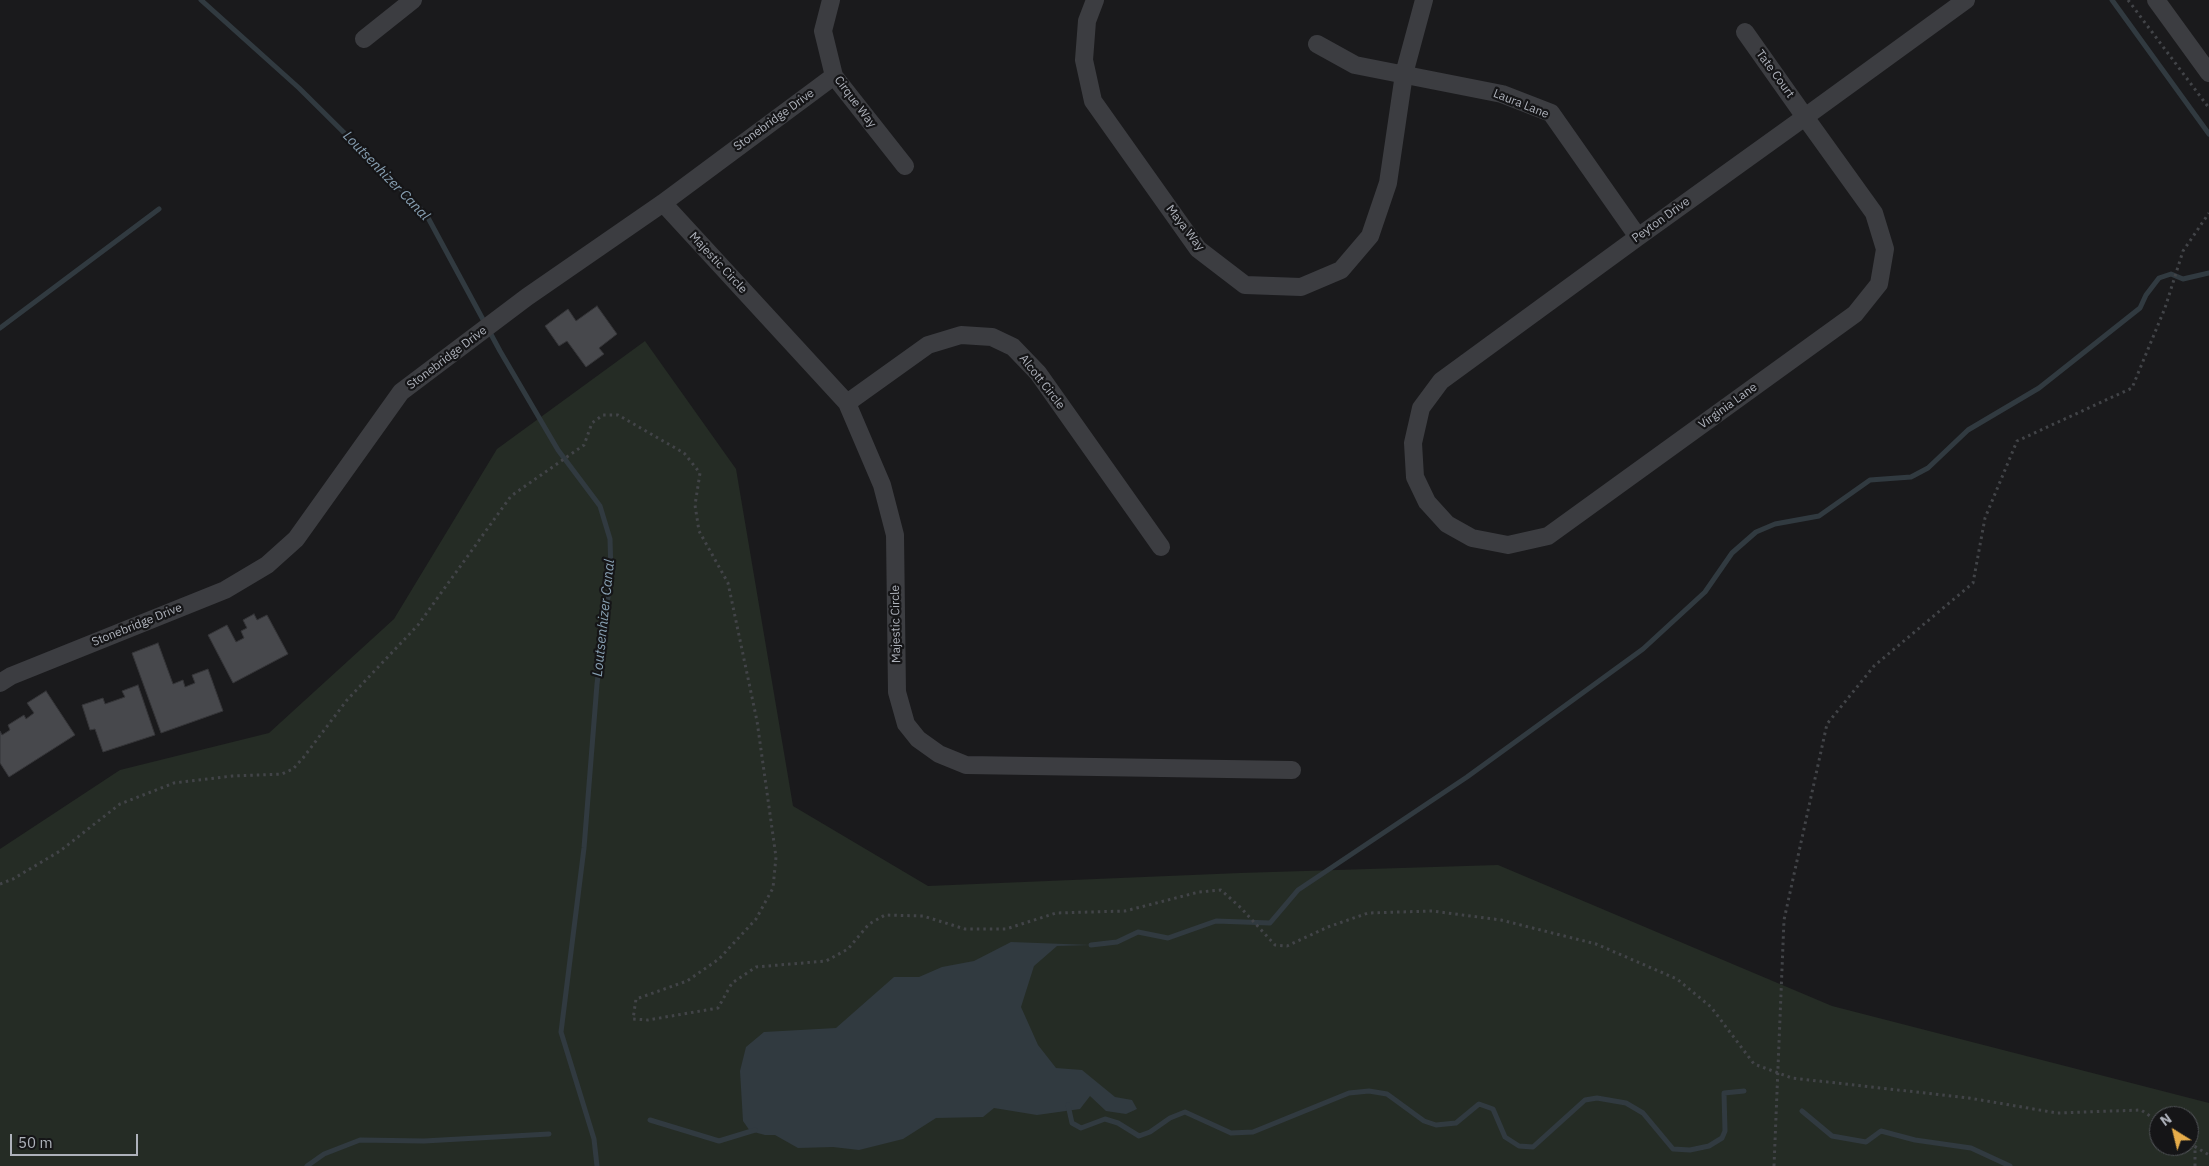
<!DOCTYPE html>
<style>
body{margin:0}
#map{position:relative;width:2209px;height:1166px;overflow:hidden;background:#1a1a1c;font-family:"IBM Plex Sans",sans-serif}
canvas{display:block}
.north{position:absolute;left:2149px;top:1106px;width:50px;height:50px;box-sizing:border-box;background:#151517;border:1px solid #525459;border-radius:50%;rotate:324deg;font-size:14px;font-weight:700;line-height:20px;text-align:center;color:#aeb2bb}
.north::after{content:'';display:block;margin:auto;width:18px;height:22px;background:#e5ac4a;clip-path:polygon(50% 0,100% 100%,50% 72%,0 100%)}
.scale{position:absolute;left:10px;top:1134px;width:128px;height:22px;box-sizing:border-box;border:2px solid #aeb2bb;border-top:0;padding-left:6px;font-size:15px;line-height:18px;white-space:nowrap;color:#aeb2bb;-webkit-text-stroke:4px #151517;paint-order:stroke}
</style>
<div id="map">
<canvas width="2209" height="1166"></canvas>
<div class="north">N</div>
<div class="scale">50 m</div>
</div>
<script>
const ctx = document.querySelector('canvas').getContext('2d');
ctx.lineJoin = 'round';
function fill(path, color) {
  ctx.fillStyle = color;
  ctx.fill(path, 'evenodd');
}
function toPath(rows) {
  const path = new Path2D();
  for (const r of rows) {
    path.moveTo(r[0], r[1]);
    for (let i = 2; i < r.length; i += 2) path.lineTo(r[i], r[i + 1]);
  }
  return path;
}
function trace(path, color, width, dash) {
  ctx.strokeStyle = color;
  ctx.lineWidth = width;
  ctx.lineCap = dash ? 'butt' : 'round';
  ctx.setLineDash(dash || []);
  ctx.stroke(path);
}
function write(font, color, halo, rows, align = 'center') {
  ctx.font = font + ' "IBM Plex Sans",sans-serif';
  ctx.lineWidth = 4.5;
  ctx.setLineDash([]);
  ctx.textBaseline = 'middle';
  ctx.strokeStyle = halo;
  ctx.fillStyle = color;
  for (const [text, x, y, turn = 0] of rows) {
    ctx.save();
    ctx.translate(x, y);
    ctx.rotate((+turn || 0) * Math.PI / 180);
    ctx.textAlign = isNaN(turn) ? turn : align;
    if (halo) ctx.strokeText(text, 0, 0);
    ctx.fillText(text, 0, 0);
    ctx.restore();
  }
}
const green = toPath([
 [645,341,736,469,793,806,928,886,1240,873,1498,865,1832,1006,2209,1103,2209,1166,0,1166,0,849,120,770,269,733,394,619,497,449],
 [2159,1116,2189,1116,2189,1146,2159,1146]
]);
const water = toPath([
 [1011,942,1091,945,1057,946,1034,966,1021,1007,1038,1045,1056,1068,1082,1070,1115,1097,1132,1100,1137,1109,1126,1114,1106,1111,1090,1096,1080,1109,1037,1115,994,1108,983,1117,936,1118,903,1139,859,1150,833,1147,798,1148,775,1135,765,1135,750,1131,743,1121,740,1071,746,1047,764,1032,836,1028,894,977,919,977,942,967,974,961]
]);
const stream = toPath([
 [201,0,299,88,426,214,500,351,558,450,600,506,610,539,611,573,597,684,584,848,561,1032,594,1139,597,1166],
 [2112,0,2209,134],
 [0,328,159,209],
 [1091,945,1117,942,1138,932,1168,938,1216,921,1270,923,1298,890,1467,777,1643,649,1705,592,1732,553,1756,532,1775,524,1819,516,1870,480,1911,477,1928,468,1968,430,2039,388,2140,308,2146,295,2159,278,2171,274,2183,279,2209,273],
 [1068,1105,1072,1123,1081,1128,1105,1119,1118,1123,1139,1136,1150,1132,1170,1118,1185,1112,1231,1133,1253,1132,1349,1093,1369,1091,1387,1094,1424,1121,1436,1125,1456,1123,1479,1104,1493,1109,1505,1137,1519,1146,1533,1147,1585,1100,1597,1098,1626,1103,1643,1113,1673,1149,1690,1150,1709,1146,1722,1138,1725,1131,1724,1093,1744,1091],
 [1802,1111,1832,1136,1866,1142,1881,1131,1915,1140,1971,1148,2010,1166],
 [650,1120,719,1141,755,1130],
 [307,1166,324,1154,360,1140,424,1141,549,1134]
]);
const building = toPath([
 [597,306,617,334,599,348,604,354,586,367,567,341,559,346,545,326,568,309,576,321,597,306],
 [254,614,257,620,267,615,288,654,233,683,208,635,227,625,236,642,244,638,241,631,247,628,243,620,254,614],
 [158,643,173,684,183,680,185,687,195,683,192,675,208,669,223,711,161,733,132,653,158,643],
 [138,685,155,735,103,752,95,729,90,730,82,705,103,698,105,704,125,697,122,691,138,685],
 [46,691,75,735,9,777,0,763,0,731,2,735,10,730,8,725,24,715,26,719,34,713,27,703,46,691]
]);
const path = toPath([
 [2128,0,2209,108],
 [0,884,13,879,60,851,120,804,174,783,232,776,282,774,293,769,303,758,347,700,418,625,511,496,584,445,592,423,603,415,618,415,684,453,700,473,695,505,699,531,728,583,757,721,776,857,773,888,756,919,719,959,687,981,636,999,633,1019,648,1020,718,1008,732,983,756,967,826,961,848,949,869,924,885,915,923,916,965,929,1006,929,1056,913,1125,911,1199,892,1221,890,1241,908,1275,945,1287,946,1328,927,1368,913,1432,911,1501,920,1596,944,1677,979,1711,1007,1754,1064,1792,1078,1969,1098,2057,1113,2141,1110,2159,1122],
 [2189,1143,2209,1155],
 [1774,1166,1784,920,1827,724,1874,666,1973,583,1985,518,2017,441,2132,388,2165,308,2183,251,2209,213],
 [2195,1166,2195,1148]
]);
const street = toPath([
 [831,0,823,31,834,76,905,166],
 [1095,0,1087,21,1084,60,1093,101,1198,249,1245,285,1301,287,1341,270,1370,236,1388,183,1404,74,1424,0],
 [2156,0,2209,73],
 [1745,32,1805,117,1874,213,1885,249,1879,284,1855,314,1548,536,1508,545,1472,538,1447,524,1427,502,1415,477,1413,443,1421,408,1441,381,1638,237,1805,117,1966,0],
 [364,39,413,0],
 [1317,44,1355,65,1502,94,1551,113,1638,237],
 [663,203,847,403,882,485,895,535,897,692,906,724,918,739,939,754,966,765,1292,770],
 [847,403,928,345,961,335,992,337,1013,347,1038,373,1161,547],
 [0,683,11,676,225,590,267,565,296,539,401,392,527,297,663,203,834,76]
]);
const streetNames = [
 ["Tate Court",1775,74,54],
 ["Cirque Way",855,102,53],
 ["Laura Lane",1521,104,22],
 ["Stonebridge Drive",774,120,-36],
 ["Peyton Drive",1661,220,-36],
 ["Maya Way",1185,228,52],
 ["Majestic Circle",718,263,47],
 ["Stonebridge Drive",447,358,-37],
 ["Alcott Circle",1042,382,52],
 ["Virginia Lane",1728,406,-36],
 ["Majestic Circle",896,624,-91],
 ["Stonebridge Drive",137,625,-22]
];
const waterNames = [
 ["Loutsenhizer Canal",386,176,46],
 ["Loutsenhizer Canal",604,618,-84]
];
fill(green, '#252c25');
fill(water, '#313a40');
trace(stream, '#313a40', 5);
fill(building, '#47484c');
trace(building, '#353538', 1);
trace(path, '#424448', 3, [2.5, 4]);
trace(street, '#3c3d41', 18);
write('12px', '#aeb2bb', '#151517', streetNames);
write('italic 14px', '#88a0b3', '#151517', waterNames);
</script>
